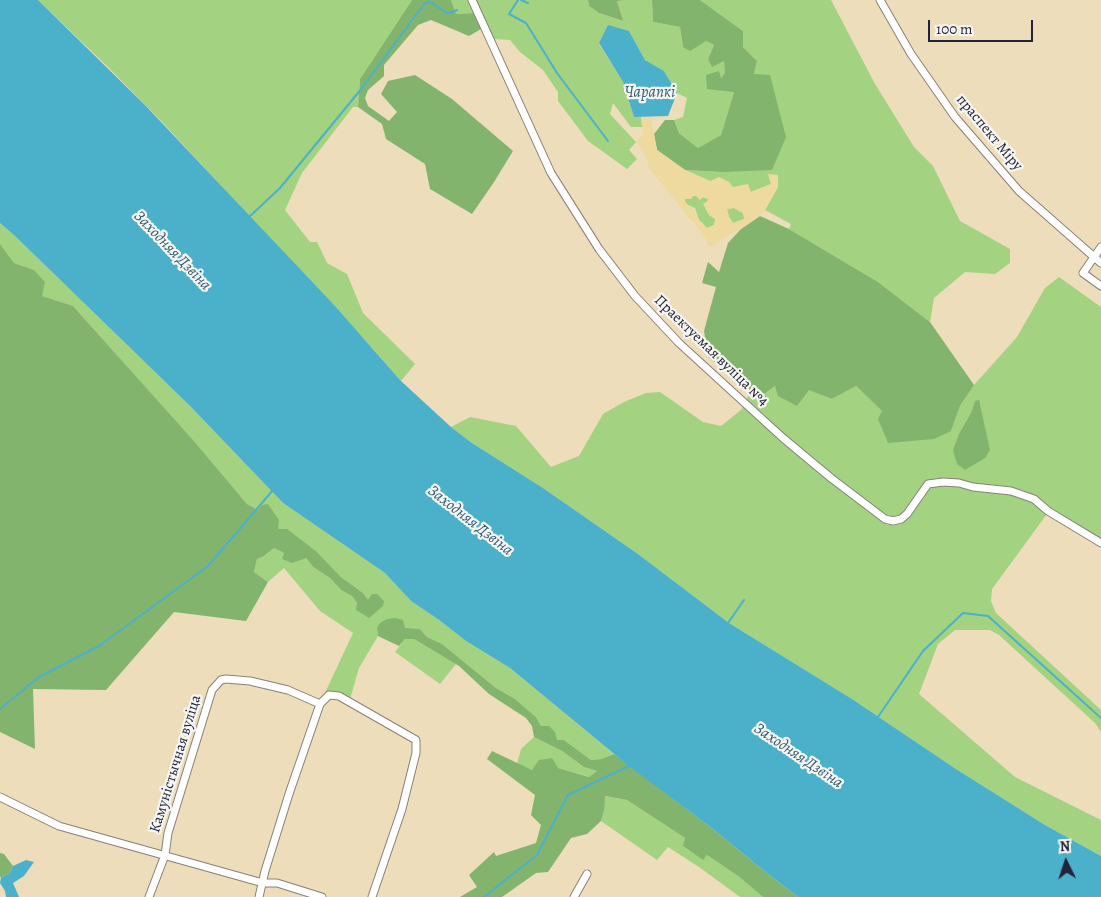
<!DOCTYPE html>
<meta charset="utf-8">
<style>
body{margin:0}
#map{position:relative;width:1101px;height:897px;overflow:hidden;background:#edddba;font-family:Alegreya,serif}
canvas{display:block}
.north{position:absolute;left:1041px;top:837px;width:50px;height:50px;-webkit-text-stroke:4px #f6f6f2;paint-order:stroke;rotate:356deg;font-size:14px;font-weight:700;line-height:20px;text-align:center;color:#22223b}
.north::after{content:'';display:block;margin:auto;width:18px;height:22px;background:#22223b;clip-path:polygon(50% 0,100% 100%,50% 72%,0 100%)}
.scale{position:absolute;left:928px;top:20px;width:105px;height:22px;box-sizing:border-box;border:2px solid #22223b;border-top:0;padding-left:6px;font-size:15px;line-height:18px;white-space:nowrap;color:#22223b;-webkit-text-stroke:4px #f6f6f2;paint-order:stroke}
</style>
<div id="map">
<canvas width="1101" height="897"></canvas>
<div class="north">N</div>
<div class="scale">100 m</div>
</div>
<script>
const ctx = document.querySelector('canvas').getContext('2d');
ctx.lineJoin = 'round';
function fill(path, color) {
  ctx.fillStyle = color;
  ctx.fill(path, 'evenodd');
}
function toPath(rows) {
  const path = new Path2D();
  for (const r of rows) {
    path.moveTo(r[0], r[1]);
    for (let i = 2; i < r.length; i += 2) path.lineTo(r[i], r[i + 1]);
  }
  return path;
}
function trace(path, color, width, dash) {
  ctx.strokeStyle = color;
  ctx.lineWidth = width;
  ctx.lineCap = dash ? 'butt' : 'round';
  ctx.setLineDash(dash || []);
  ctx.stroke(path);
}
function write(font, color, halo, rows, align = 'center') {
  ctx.font = font + ' Alegreya,serif';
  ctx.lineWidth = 4.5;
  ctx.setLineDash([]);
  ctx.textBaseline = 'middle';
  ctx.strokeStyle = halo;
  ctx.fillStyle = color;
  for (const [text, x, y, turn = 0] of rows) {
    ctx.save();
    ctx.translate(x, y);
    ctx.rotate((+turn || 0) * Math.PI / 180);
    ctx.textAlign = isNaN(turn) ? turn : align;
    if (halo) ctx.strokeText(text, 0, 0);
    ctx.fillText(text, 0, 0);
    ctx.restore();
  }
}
const green = toPath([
 [38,0,412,0,360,79,358,107,353,107,302,173,285,210,310,242,317,242,327,263,347,274,363,313,415,364,401,381,373,349,163,123,108,67],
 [451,0,469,0,475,13,456,14],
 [474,0,588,0,589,6,599,13,622,21,617,0,652,0,653,22,680,27,683,47,706,41,714,45,708,59,724,61,726,73,720,78,706,75,734,92,721,135,698,148,679,133,674,120,683,117,687,98,677,93,664,71,645,60,629,31,599,44,623,82,634,117,641,117,642,127,631,127,613,103,610,114,636,142,629,150,637,159,627,169,588,141,558,101,558,92,543,70,520,52,510,40,494,39],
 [700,0,831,0,875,84,914,147,933,166,960,221,1010,249,1010,263,995,274,965,272,934,298,930,322,878,282,789,229,791,224,765,210,778,187,769,175,771,184,751,192,710,181,685,170,721,172,754,74,757,61,743,47,743,31],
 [696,195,708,199,707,202,704,203,716,219,714,225,707,228,699,220,695,208,688,205,685,202,685,199,691,199,693,196],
 [734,208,743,213,745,219,733,223,729,217,727,209],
 [0,223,16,237,190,406,283,503,385,573,411,601,439,620,466,641,510,668,614,754,601,759,591,760,564,740,557,741,541,726,536,717,515,699,496,688,442,644,427,637,420,629,377,628,378,636,359,668,350,699,334,692,324,695,353,633,320,611,284,568,268,582,254,572,257,559,264,556,274,548,284,553,306,558,313,567,330,578,341,590,352,596,357,603,368,601,363,593,341,577,317,552,278,529,258,510,247,504,194,441,73,306,41,296,44,282,34,270,14,263,0,244],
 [1059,277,1101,307,1101,545,1047,514,992,589,991,601,996,613,1101,710,1101,732,1095,723,999,635,990,630,955,630,938,644,919,694,1015,777,1101,820,1101,856,1045,825,956,769,852,699,729,623,638,554,543,488,472,443,451,427,470,417,516,426,551,467,579,456,603,414,624,402,646,393,660,392,703,422,721,426,741,410,751,391,763,395,775,386,809,389,832,399,856,386,882,411,951,431,960,406,974,385,1017,337,1045,288],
 [405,639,414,639,456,664,440,684,395,652],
 [534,737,562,751,584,767,597,771,590,777,558,768,532,770,517,764,521,749],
 [604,796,627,800,685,838,684,847,703,859,707,855,738,876,763,897,740,897,699,867,668,847,657,860,601,821,604,811]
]);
const forest = toPath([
 [412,0,451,0,456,14,475,13,481,29,469,36,431,20,418,25,384,65,384,76,368,90,365,98,368,106,389,121,397,112,381,94,388,81,415,75,452,99,513,151,494,182,472,214,430,189,425,164,386,139,382,124,358,107,360,79],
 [588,0,623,0,617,1,623,21,599,13,589,6],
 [652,0,700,0,743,31,743,47,757,61,754,74,770,75,786,137,772,170,721,172,685,170,657,150,654,134,665,120,674,120,679,133,698,148,721,135,734,92,707,89,706,75,719,71,721,78,725,73,724,61,712,67,708,59,714,45,706,41,690,51,683,47,680,27,653,22],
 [760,216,789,229,878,282,930,322,974,385,960,406,951,431,934,439,888,443,878,419,882,411,856,386,832,399,809,390,797,406,778,396,775,386,763,395,751,391,708,357,704,331,716,287,702,283,708,262,719,272,728,243,741,229],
 [0,244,14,263,34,270,45,282,42,296,73,306,194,441,247,504,258,510,262,505,268,504,279,520,278,529,287,529,317,552,341,577,363,593,368,600,372,594,377,594,384,601,383,606,369,618,356,610,357,603,352,596,341,590,330,578,313,567,306,558,292,563,282,559,284,553,274,548,264,556,257,559,254,572,268,582,246,621,174,612,106,690,33,689,35,749,0,732],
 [979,400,990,450,985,458,965,470,957,464,953,450,959,434,971,413,975,401],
 [395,618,403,620,405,628,420,629,427,637,442,644,496,688,515,699,536,717,541,726,549,726,555,732,557,740,564,740,591,760,601,759,614,754,709,826,768,874,798,897,763,897,738,876,707,855,703,860,683,846,685,838,627,800,605,796,604,811,601,821,587,834,571,838,548,872,536,873,502,897,460,897,477,887,469,875,494,852,496,856,536,843,541,825,531,815,535,795,487,759,492,751,532,770,539,760,552,758,558,768,589,777,597,771,584,767,562,751,534,737,532,726,526,718,489,694,459,666,414,639,405,639,399,646,378,636,377,628,380,623,387,619],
 [0,853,4,854,13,866,9,874,1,877,0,877]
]);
const sand = toPath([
 [641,117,651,117,657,150,685,170,710,181,719,177,729,182,733,187,748,184,751,192,771,184,768,174,778,175,778,187,765,210,760,216,741,229,733,232,712,247,707,245,707,240,648,167,648,160,636,142,643,134],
 [693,196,696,196,700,200,703,197,708,199,707,202,703,204,709,215,715,219,714,225,707,228,699,220,694,208,688,205,685,202,685,199,691,199],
 [734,208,743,213,744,219,733,223,729,217,727,209]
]);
const water = toPath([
 [0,0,38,0,144,104,334,305,401,381,451,427,472,443,543,488,638,554,729,623,852,699,956,769,1045,825,1101,856,1101,897,798,897,768,874,709,826,630,767,510,668,466,641,439,620,411,601,385,573,283,503,190,406,16,237,0,223],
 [608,25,629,31,645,60,664,71,677,93,668,116,634,117,623,82,599,43],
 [26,860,34,862,24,876,13,883,19,897,6,897,5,891,0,883,1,877,9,874,13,866]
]);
const stream = toPath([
 [518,0,509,14,526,23,557,73,608,141],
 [521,0,528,3],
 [248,218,280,188,362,88,424,4,428,2,432,3,445,12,450,13,457,10],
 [728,623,744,600],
 [0,709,39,677,99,646,208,566,273,490],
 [878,717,923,651,963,613,988,616,1101,718],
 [484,897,537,855,568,795,631,765]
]);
const minor = toPath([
 [472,0,551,173,599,249,635,296,679,343,783,438,831,478,885,519,893,521,901,519,907,514,928,484,943,482,959,483,973,487,1011,491,1034,499,1048,511,1101,543],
 [880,0,911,54,955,117,1019,191,1101,263],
 [1101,247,1083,273,1101,286],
 [0,797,59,826,263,883,277,883,322,897],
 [149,897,165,855,168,833,212,690,221,680,226,679,250,681,288,690,320,704,329,695,339,696,416,740,416,753,402,809,372,897],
 [259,897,265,871,289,794,320,704],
 [574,897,587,874]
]);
const streetNames = [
 ["праспект Міру",989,133,50],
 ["Праектуемая вуліца №4",711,351,44],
 ["Камуністычная вуліца",176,764,-73]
];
const waterNames = [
 ["Чарапкі",650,93],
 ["Заходняя Дзвіна",172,251,46],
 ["Заходняя Дзвіна",470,521,38],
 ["Заходняя Дзвіна",798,756,34]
];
fill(green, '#a3d280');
fill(forest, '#82b46e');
fill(sand, '#eeda9e');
fill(water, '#4bb1ca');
trace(stream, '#4bb1ca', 2);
trace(minor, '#88807a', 9);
trace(minor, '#fff', 7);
write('15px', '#22223b', '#f6f6f2', streetNames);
write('italic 16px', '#325b74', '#f6f6f2', waterNames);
</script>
